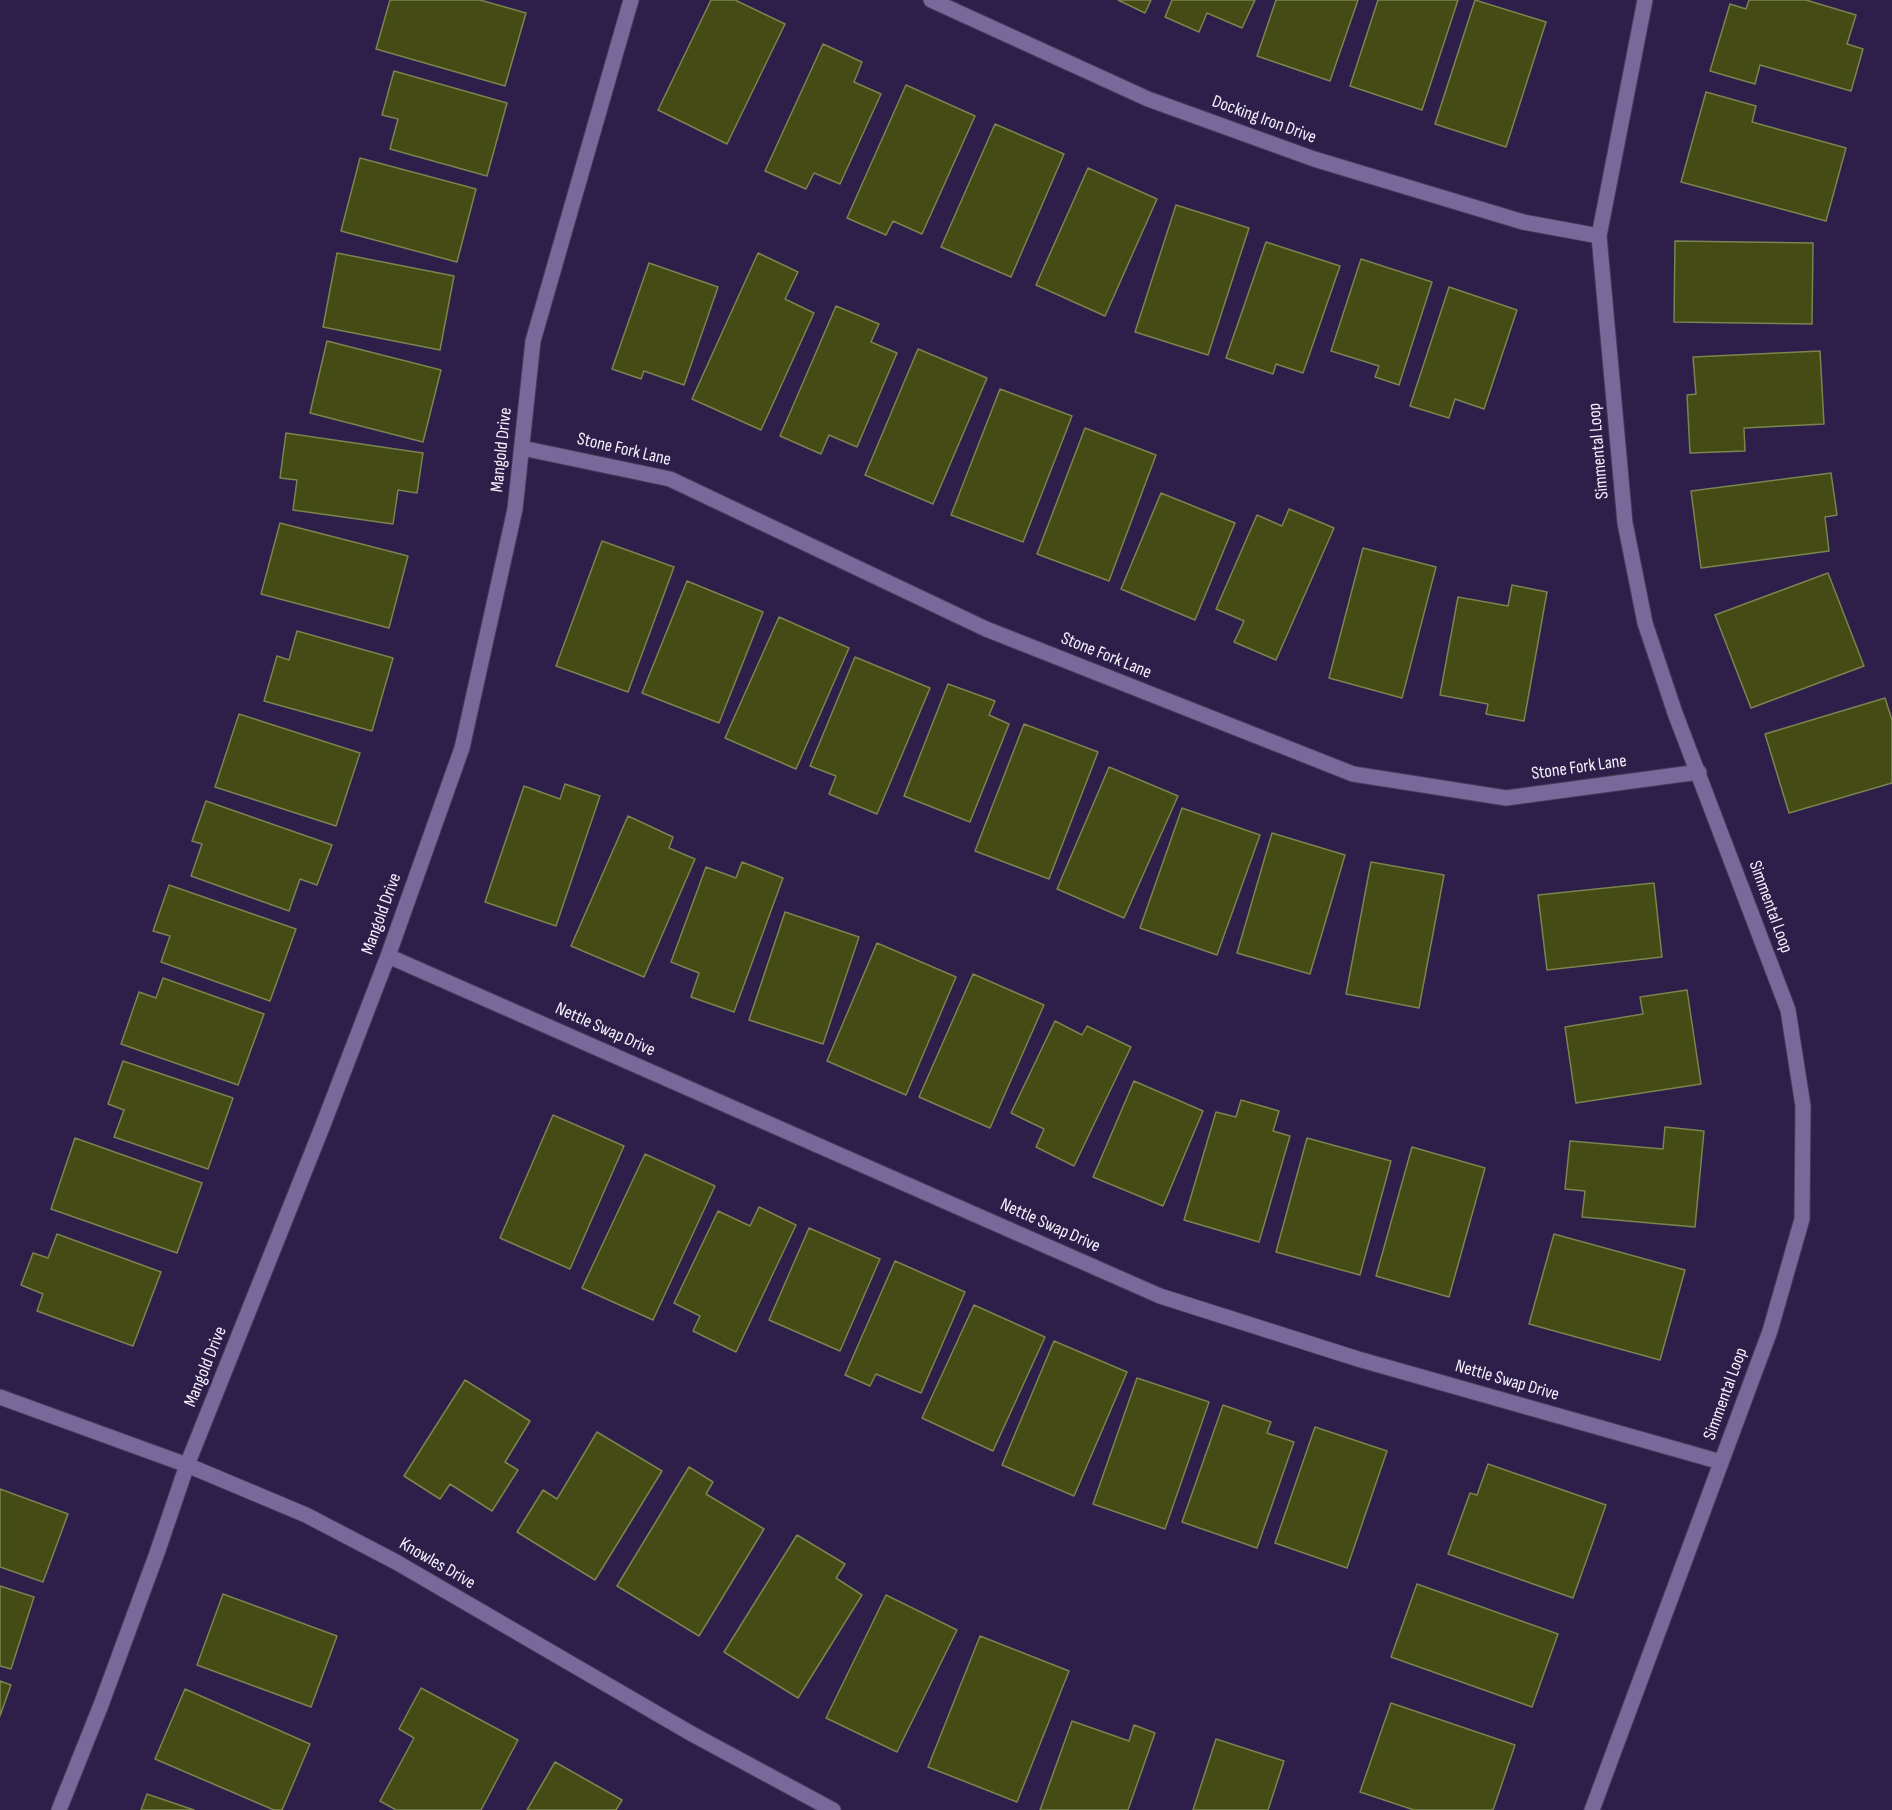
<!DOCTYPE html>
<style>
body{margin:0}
canvas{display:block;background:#2d1f49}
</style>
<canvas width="1892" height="1810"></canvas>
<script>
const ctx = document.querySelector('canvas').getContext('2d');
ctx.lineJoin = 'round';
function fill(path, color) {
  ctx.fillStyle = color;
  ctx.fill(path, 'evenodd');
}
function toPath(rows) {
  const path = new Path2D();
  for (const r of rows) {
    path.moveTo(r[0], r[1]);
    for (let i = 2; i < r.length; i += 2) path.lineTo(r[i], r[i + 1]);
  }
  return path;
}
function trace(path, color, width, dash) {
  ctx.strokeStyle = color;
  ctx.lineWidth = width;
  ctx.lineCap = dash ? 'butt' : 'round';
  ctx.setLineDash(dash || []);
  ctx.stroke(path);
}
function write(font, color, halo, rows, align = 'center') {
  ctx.font = font + ' "Sofia Sans Condensed",sans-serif';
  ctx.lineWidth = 6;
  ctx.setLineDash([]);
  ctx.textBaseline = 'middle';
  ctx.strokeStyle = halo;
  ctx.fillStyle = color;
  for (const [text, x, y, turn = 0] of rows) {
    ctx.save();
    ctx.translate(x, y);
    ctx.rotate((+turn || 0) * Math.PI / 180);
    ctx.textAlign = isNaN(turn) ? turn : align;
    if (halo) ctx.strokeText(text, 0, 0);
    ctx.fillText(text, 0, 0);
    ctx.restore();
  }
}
const building = toPath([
 [390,0,480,0,526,13,505,86,376,49,390,0],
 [711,0,735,0,785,24,727,144,658,110,711,0],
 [1118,0,1151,0,1145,13,1118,0],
 [1172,0,1255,0,1242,28,1207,13,1199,32,1165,17,1172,0],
 [1276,0,1358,0,1330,81,1257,56,1276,0],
 [1378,0,1458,0,1422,110,1350,86,1378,0],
 [1475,0,1546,22,1506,147,1435,124,1475,0],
 [1749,0,1806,0,1856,15,1847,44,1863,49,1851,91,1760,65,1755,84,1710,71,1730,4,1746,9,1749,0],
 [823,44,862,62,854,82,881,94,840,184,814,173,806,189,765,171,823,44],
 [394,71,507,103,487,176,390,149,398,119,382,115,394,71],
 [906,85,975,116,922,234,893,221,886,235,847,218,906,85],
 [1706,92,1756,106,1752,122,1846,148,1826,221,1681,182,1706,92],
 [995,124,1064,154,1011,277,941,247,995,124],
 [360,158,476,189,457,262,341,231,360,158],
 [1088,168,1157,199,1105,316,1036,285,1088,168],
 [1176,205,1249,228,1208,355,1135,332,1176,205],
 [1675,241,1813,243,1812,324,1674,322,1675,241],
 [1266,242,1340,266,1303,373,1276,364,1273,374,1226,358,1266,242],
 [337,253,454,276,440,350,323,327,337,253],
 [758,253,798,272,785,299,814,313,761,430,692,399,758,253],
 [1361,259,1432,282,1399,385,1375,377,1379,366,1331,351,1361,259],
 [649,263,718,287,684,385,644,371,641,379,612,369,649,263],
 [1449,287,1517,310,1484,409,1455,399,1449,418,1410,406,1449,287],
 [836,306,879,324,871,342,897,353,857,447,829,435,821,454,780,436,836,306],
 [327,341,441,370,423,442,310,413,327,341],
 [918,349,987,378,933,504,865,475,918,349],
 [1820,351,1824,424,1744,428,1745,451,1690,453,1687,395,1696,394,1693,357,1820,351],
 [1000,389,1072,416,1023,542,951,515,1000,389],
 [1085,428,1156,455,1109,581,1037,554,1085,428],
 [286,433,423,453,417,493,398,490,393,524,293,510,297,480,280,478,286,433],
 [1831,473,1837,515,1825,517,1829,551,1701,568,1691,491,1831,473],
 [1161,493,1235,523,1195,620,1121,589,1161,493],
 [1289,509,1334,528,1276,660,1234,642,1244,621,1216,609,1257,515,1282,526,1289,509],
 [280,523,408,556,389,628,261,594,280,523],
 [602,541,674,567,628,692,556,666,602,541],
 [1363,548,1436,567,1402,698,1329,678,1363,548],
 [1828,573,1864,666,1751,708,1715,615,1828,573],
 [687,581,763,612,719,723,642,693,687,581],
 [1512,585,1547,592,1524,721,1486,714,1488,704,1440,695,1458,597,1508,606,1512,585],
 [779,617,849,648,796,769,725,738,779,617],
 [297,631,393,658,372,731,264,701,277,656,289,660,297,631],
 [855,657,930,688,877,814,829,794,836,776,810,766,855,657],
 [948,684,995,701,989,715,1009,724,970,822,904,796,948,684],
 [1885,698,1892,720,1892,783,1789,813,1765,734,1885,698],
 [239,714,360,753,336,826,215,787,239,714],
 [1024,724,1098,752,1049,879,975,851,1024,724],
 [1109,767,1178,796,1124,918,1057,889,1109,767],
 [565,784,600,796,556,926,485,902,524,786,560,799,565,784],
 [206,801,332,845,317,885,300,879,289,911,191,876,202,844,192,841,206,801],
 [1182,808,1260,835,1217,955,1140,928,1182,808],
 [628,816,673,837,669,848,695,859,644,977,571,946,628,816],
 [1272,833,1345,855,1310,974,1237,953,1272,833],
 [742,862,783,878,734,1012,691,997,699,973,671,962,706,867,736,878,742,862],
 [1371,862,1444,875,1419,1008,1346,994,1371,862],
 [1654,883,1662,957,1547,970,1538,895,1654,883],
 [169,885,296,929,270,1001,161,962,170,936,153,931,169,885],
 [785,912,859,937,823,1044,749,1020,785,912],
 [877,943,956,977,906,1095,827,1061,877,943],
 [973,974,1044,1005,990,1128,919,1097,973,974],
 [163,978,264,1014,238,1085,121,1044,139,992,156,998,163,978],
 [1687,990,1701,1084,1576,1103,1565,1027,1643,1014,1640,997,1687,990],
 [1055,1021,1082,1035,1087,1026,1131,1047,1074,1166,1036,1147,1044,1129,1011,1113,1055,1021],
 [123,1061,233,1098,208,1169,114,1137,124,1110,108,1104,123,1061],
 [1134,1081,1203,1111,1163,1206,1093,1177,1134,1081],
 [1241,1100,1279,1111,1273,1131,1290,1136,1259,1242,1184,1220,1216,1112,1236,1117,1241,1100],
 [553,1115,624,1146,570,1269,500,1238,553,1115],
 [1665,1127,1704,1131,1695,1227,1582,1217,1585,1191,1565,1189,1570,1141,1663,1149,1665,1127],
 [75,1138,202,1183,177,1253,51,1209,75,1138],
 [1307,1138,1391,1161,1360,1275,1276,1252,1307,1138],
 [1412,1147,1485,1168,1449,1297,1376,1276,1412,1147],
 [645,1154,715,1186,653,1320,582,1288,645,1154],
 [759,1207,796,1225,736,1352,693,1331,700,1316,674,1303,718,1211,750,1226,759,1207],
 [809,1228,880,1259,840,1351,769,1320,809,1228],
 [57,1234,161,1272,133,1346,37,1311,43,1294,21,1285,33,1253,48,1258,57,1234],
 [1554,1234,1685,1270,1660,1360,1529,1324,1554,1234],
 [895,1261,965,1292,921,1393,876,1374,870,1386,845,1375,895,1261],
 [974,1305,1045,1337,993,1451,922,1418,974,1305],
 [1054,1341,1127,1372,1074,1496,1002,1465,1054,1341],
 [1137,1378,1209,1402,1165,1529,1093,1504,1137,1378],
 [465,1380,530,1421,505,1462,518,1470,492,1511,450,1484,440,1499,404,1476,465,1380],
 [1223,1405,1271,1422,1267,1433,1294,1442,1257,1548,1182,1522,1223,1405],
 [1315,1427,1387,1451,1347,1568,1275,1543,1315,1427],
 [597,1432,662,1471,595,1580,517,1532,543,1490,557,1499,597,1432],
 [1488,1464,1606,1505,1573,1598,1448,1554,1470,1493,1477,1495,1488,1464],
 [689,1467,713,1482,706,1494,764,1529,699,1636,617,1586,689,1467],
 [0,1489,68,1514,43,1582,0,1567,0,1489],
 [797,1535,845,1564,836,1578,862,1595,798,1698,724,1652,797,1535],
 [1417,1584,1558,1634,1532,1707,1391,1657,1417,1584],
 [0,1586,34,1597,11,1669,0,1666,0,1586],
 [223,1594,337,1636,311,1707,197,1665,223,1594],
 [886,1595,957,1630,897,1752,826,1718,886,1595],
 [980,1636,1069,1671,1017,1802,928,1767,980,1636],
 [0,1681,11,1685,0,1716,0,1681],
 [421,1688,518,1740,481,1810,396,1810,380,1801,414,1738,399,1729,421,1688],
 [185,1689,310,1744,282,1810,274,1810,155,1759,185,1689],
 [1391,1703,1515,1745,1493,1810,1414,1810,1360,1792,1391,1703],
 [1072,1721,1129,1741,1134,1725,1155,1733,1128,1810,1040,1810,1072,1721],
 [1216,1739,1284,1761,1268,1810,1193,1810,1216,1739],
 [555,1762,622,1800,616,1810,527,1810,555,1762],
 [147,1794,194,1810,141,1810,147,1794]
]);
const street = toPath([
 [931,0,1148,99,1314,159,1523,222,1599,236],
 [522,448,670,479,986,629,1353,774,1506,798,1699,772],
 [388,956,1160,1296,1358,1359,1721,1462],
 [0,1397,187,1465,306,1515,396,1562,692,1734,833,1810],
 [59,1810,101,1705,157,1553,187,1465,323,1125,388,956,462,748,515,509,533,341,631,0],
 [1592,1810,1770,1331,1802,1219,1803,1106,1788,1010,1675,713,1645,623,1625,523,1599,236,1645,0]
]);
const streetNames = [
 ["Docking Iron Drive",1264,120,20],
 ["Mangold Drive",502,450,-84],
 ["Stone Fork Lane",624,450,13],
 ["Simmental Loop",1599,451,-95],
 ["Stone Fork Lane",1106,656,22],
 ["Stone Fork Lane",1579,768,-8],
 ["Simmental Loop",1770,907,70],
 ["Mangold Drive",382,914,-70],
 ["Nettle Swap Drive",605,1030,24],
 ["Nettle Swap Drive",1050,1226,24],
 ["Mangold Drive",206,1367,-68],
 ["Nettle Swap Drive",1507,1381,16],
 ["Simmental Loop",1726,1394,-70],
 ["Knowles Drive",437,1564,30]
];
fill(building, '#444b15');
trace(building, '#7b844f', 1.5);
trace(street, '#473a5b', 17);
trace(street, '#776a9a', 15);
write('18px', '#f4f1fc', '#2d1f49', streetNames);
</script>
